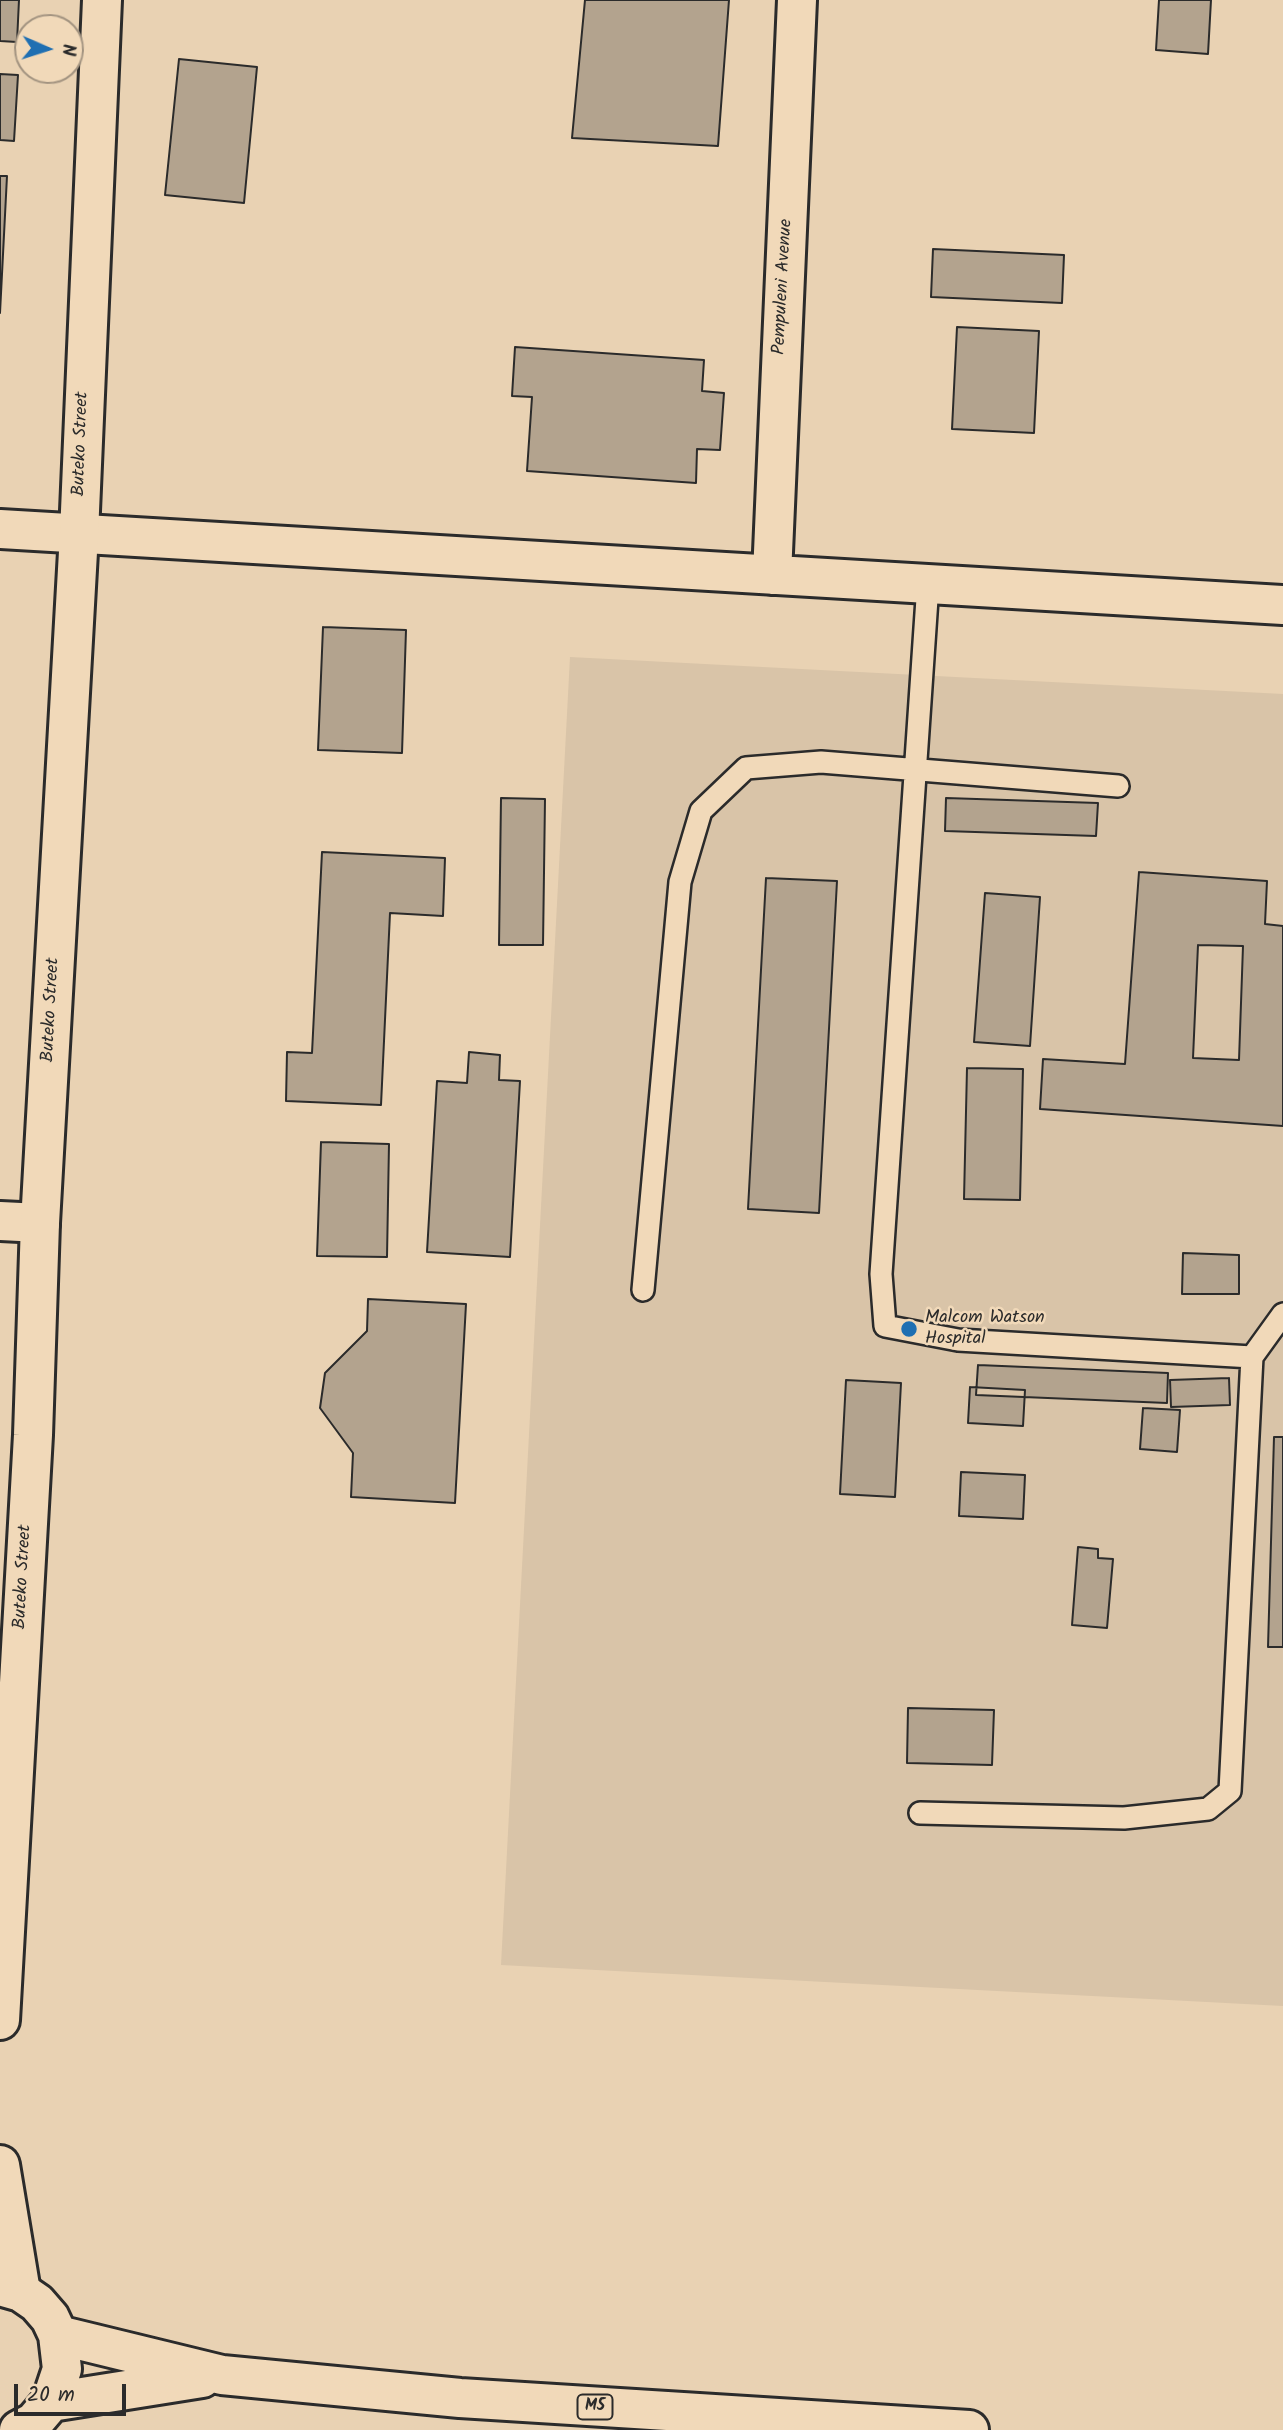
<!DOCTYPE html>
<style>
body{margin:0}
#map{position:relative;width:1283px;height:2430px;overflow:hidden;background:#e9d2b3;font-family:Kalam,sans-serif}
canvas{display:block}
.north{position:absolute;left:14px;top:14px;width:70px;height:70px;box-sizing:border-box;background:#f1d9b9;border:2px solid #a29380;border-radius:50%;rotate:93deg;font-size:19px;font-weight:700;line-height:28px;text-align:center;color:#2b2b2b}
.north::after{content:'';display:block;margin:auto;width:24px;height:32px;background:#1f6fb2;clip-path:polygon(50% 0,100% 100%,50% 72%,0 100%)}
.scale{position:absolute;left:14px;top:2384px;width:112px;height:32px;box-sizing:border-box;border:4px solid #2b2b2b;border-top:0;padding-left:9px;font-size:21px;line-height:24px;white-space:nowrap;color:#2b2b2b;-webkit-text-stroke:5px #f1d9b9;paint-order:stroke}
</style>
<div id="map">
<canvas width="1283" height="2430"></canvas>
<div class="north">N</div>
<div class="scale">20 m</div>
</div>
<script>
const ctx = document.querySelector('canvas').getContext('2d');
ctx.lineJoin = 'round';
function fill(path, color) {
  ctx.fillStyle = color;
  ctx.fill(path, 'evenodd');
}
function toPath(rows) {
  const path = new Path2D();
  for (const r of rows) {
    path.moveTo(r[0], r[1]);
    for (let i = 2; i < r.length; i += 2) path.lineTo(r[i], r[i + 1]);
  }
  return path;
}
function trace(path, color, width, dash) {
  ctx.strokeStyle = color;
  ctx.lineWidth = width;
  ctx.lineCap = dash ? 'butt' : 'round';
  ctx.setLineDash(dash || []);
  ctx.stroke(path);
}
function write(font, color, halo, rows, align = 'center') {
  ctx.font = font + ' Kalam,sans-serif';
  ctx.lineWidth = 5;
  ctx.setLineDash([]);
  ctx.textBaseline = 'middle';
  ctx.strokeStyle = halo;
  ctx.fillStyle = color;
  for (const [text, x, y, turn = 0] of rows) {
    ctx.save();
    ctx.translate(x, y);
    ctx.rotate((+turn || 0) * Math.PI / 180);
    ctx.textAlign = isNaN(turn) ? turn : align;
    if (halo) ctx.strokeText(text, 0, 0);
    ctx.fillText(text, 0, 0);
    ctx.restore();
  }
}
const built = toPath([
 [570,657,1283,694,1283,2006,501,1965]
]);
const building = toPath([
 [0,0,19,0,17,42,0,41,0,0],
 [585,0,729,0,718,146,572,138,585,0],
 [1159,0,1211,0,1208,54,1156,50,1159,0],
 [179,59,257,67,244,203,165,195,179,59],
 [0,74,18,75,14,141,0,140,0,74],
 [0,176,7,176,0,313,0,176],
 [933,249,1064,255,1062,303,931,297,933,249],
 [957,327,1039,331,1034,433,952,429,957,327],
 [515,347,704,360,702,391,724,393,720,450,697,449,696,483,527,471,532,397,512,396,515,347],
 [323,627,406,630,402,753,318,750,323,627],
 [501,798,545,799,543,945,499,945,501,798],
 [946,798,1098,803,1096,836,945,831,946,798],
 [322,852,445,858,443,916,390,913,381,1105,286,1101,287,1052,312,1053,322,852],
 [1139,872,1267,881,1265,924,1283,926,1283,1126,1040,1109,1043,1059,1125,1064,1139,872],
 [1198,945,1243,946,1239,1060,1193,1058,1198,945],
 [766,878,837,881,819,1213,748,1209,766,878],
 [985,893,1040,897,1030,1046,974,1042,985,893],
 [469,1052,500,1055,499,1080,520,1081,510,1257,427,1252,437,1081,467,1083,469,1052],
 [967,1068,1023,1069,1020,1200,964,1199,967,1068],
 [321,1142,389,1144,387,1257,317,1256,321,1142],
 [1183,1253,1239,1255,1239,1294,1182,1294,1183,1253],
 [368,1299,466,1304,455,1503,351,1497,353,1453,320,1408,325,1373,367,1331,368,1299],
 [978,1365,1168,1373,1167,1403,976,1395,978,1365],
 [1229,1378,1230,1405,1171,1407,1170,1380,1229,1378],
 [846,1380,901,1383,895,1497,840,1494,846,1380],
 [970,1387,1025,1390,1023,1426,968,1423,970,1387],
 [1143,1408,1180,1410,1177,1452,1140,1449,1143,1408],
 [1274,1437,1283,1437,1283,1647,1268,1647,1274,1437],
 [961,1472,1025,1475,1023,1519,959,1516,961,1472],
 [1078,1547,1098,1549,1098,1558,1113,1559,1107,1628,1072,1625,1078,1547],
 [908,1708,994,1710,992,1765,907,1763,908,1708]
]);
const lane = toPath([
 [643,1290,680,882,701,811,746,768,821,762,1118,786],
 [1252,1357,1283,1314],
 [920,1813,1124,1818,1208,1809,1230,1791,1252,1357,958,1340,885,1326,881,1274,928,584]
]);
const street = toPath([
 [0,529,1283,605],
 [772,575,797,0],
 [0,1221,40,1223]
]);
const secondary = toPath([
 [0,2020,33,1435,40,1223,79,534,102,0],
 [0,2165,21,2292]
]);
const primary = toPath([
 [0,2286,21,2292,37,2303,50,2318,58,2335,62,2369,51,2402,34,2422,19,2430],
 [58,2335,222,2375,460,2398,969,2430],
 [51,2402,202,2378]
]);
const markers = [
 [909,1329,9,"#1f6fb2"]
];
const shields = [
 [595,2407,35]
];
const shieldNames = [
 ["M5",595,2407]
];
const streetNames = [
 ["Pempuleni Avenue",784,287,-87],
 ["Buteko Street",82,444,-88],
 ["Buteko Street",52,1010,-87],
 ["Buteko Street",24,1577,-87]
];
const poiNames = [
 ["Malcom Watson",925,1319],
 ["Hospital",925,1340]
];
fill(built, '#d9c4a8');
fill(building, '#b3a38e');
trace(building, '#2b2b2b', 2);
trace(lane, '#2b2b2b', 26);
trace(street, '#2b2b2b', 44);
trace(secondary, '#2b2b2b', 44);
trace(primary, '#2b2b2b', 44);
trace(lane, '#f1d9b9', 21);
trace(street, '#f1d9b9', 38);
trace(secondary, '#f1d9b9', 38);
trace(primary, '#f1d9b9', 38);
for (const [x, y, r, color] of markers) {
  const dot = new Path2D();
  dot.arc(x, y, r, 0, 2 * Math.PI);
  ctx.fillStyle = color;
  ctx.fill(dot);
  trace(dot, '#f1d9b9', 2.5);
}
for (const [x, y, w] of shields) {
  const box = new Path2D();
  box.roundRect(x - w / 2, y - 12.5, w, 25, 5);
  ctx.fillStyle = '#f1d9b9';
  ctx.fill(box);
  trace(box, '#2b2b2b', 2);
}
write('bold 16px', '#2b2b2b', null, shieldNames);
write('18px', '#2b2b2b', '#f1d9b9', streetNames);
write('18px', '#2b2b2b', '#f1d9b9', poiNames, 'left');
</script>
